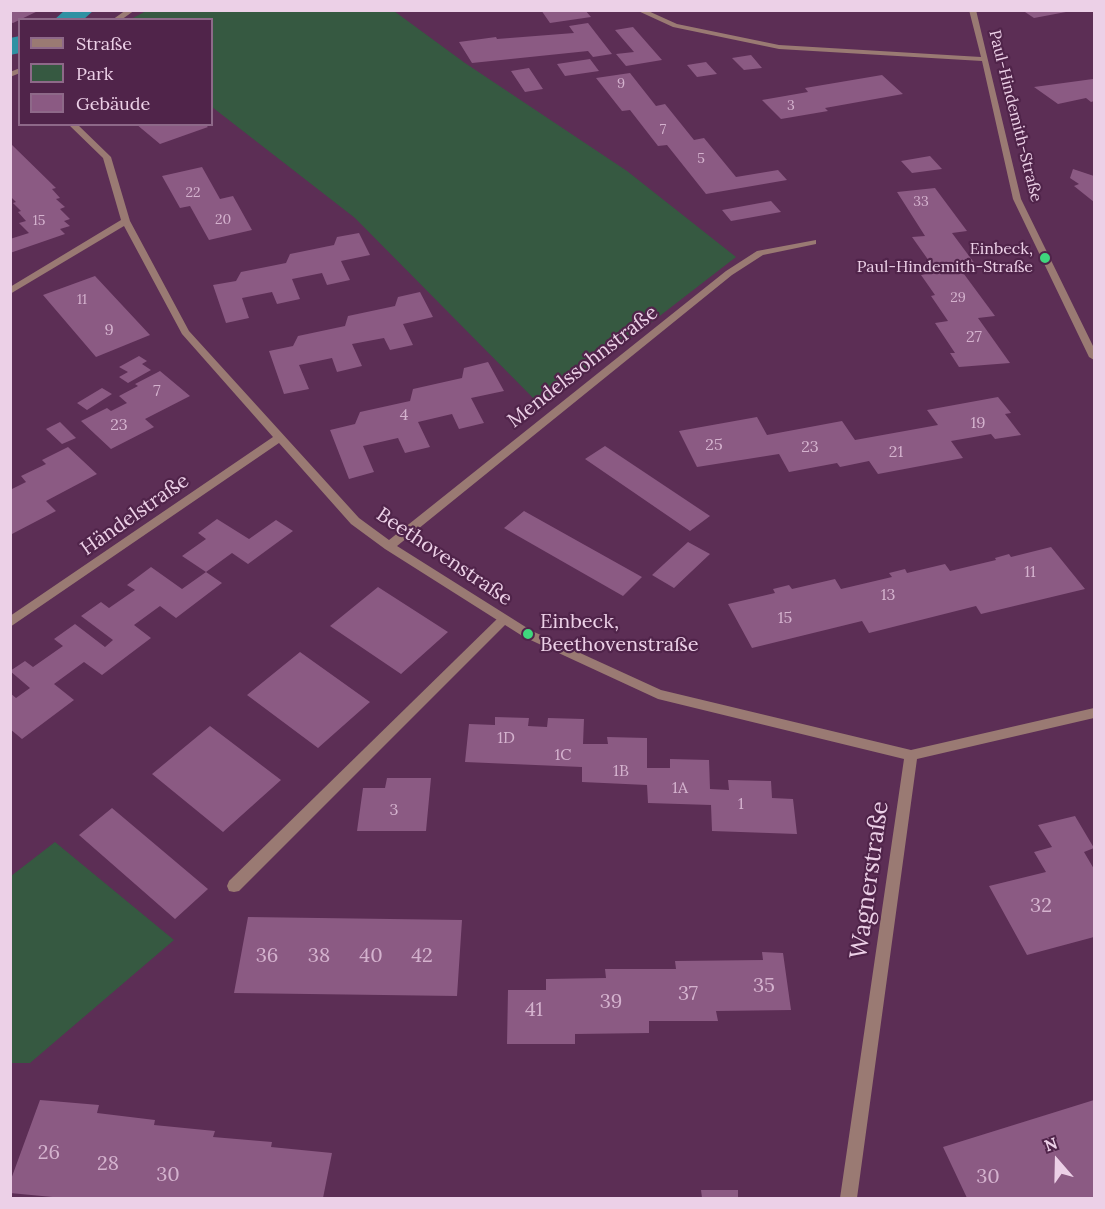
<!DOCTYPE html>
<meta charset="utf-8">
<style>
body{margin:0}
#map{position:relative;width:1105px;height:1209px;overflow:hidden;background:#5c2e55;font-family:Lora,serif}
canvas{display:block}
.frame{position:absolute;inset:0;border:12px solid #ecd0e7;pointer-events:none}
.legend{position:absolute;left:18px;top:18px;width:195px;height:108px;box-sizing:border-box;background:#50244a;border:2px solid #8e6989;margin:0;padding:8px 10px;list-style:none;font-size:18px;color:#ecd0e7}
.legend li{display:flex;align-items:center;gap:12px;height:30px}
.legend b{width:30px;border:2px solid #8e6989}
.north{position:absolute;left:1027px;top:1131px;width:60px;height:60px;-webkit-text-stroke:4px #50244a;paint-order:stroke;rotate:340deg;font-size:16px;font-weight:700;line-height:24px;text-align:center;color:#ecd0e7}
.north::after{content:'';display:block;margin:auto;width:21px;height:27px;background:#ecd0e7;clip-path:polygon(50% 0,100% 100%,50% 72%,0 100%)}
</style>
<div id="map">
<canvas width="1105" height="1209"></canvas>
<div class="frame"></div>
<ul class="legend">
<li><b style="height:8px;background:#9a7a73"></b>Straße</li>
<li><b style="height:16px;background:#365941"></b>Park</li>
<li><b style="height:16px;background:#8b5a83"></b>Gebäude</li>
</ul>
<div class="north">N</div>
</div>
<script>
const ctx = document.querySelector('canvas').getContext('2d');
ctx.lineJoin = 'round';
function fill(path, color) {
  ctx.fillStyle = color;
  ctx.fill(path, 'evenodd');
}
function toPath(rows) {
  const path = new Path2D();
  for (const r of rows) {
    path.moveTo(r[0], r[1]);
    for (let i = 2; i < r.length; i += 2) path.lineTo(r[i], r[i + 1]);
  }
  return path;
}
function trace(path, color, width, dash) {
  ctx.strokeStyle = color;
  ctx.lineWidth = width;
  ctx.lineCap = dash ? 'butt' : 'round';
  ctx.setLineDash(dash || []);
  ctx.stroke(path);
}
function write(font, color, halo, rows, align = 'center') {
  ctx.font = font + ' Lora,serif';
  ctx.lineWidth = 4.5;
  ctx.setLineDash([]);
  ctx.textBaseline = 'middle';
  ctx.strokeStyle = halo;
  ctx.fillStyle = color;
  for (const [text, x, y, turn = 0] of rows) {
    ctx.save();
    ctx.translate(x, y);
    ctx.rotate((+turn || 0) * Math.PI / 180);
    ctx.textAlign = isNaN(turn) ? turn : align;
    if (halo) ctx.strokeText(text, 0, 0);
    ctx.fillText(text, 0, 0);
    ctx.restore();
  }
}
const green = toPath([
 [148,10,394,11,465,63,627,171,736,257,542,407,355,218,212,107,212,20,131,19],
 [55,842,174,940,30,1063,11,1063,11,876]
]);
const canal = toPath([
 [65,10,94,10,83,20,54,20,65,10],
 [20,36,20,53,10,55,10,38,20,36]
]);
const building = toPath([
 [10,10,40,10,13,23,10,22],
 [541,10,585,10,591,17,550,23],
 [1022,10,1066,10,1066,12,1034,18],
 [588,23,612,54,593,57,588,51,472,63,459,42,496,37,497,39,574,33,569,26],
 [633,27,662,60,626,66,616,54,634,52,615,30],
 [751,55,762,68,744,70,732,58],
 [590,59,599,71,565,76,557,64],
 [706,62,717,74,697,77,687,65],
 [529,68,543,89,525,92,511,71],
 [630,73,656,106,665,104,694,140,704,138,736,177,778,170,787,180,706,194,667,145,658,146,630,110,622,111,596,78],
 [882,75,903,94,825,108,828,111,781,119,762,100,808,92,805,88],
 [1093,79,1094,80,1094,101,1091,102,1086,98,1058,104,1034,87],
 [136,124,205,124,208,127,160,144],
 [10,143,56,188,52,189,60,198,56,199,65,207,60,209,70,219,64,221,70,226,60,229,65,234,10,253,10,239,29,233,19,223,26,221,18,212,21,211,13,203,16,202,10,196],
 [930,156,942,169,912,173,901,161],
 [202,167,220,199,233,196,252,230,209,240,190,206,180,208,162,176],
 [1073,169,1094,176,1094,202,1074,186,1079,184,1070,178],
 [935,188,967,231,952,233,978,268,961,270,995,316,978,318,1010,363,959,367,950,353,955,353,935,323,948,321,931,296,935,295,921,275,933,273,925,262,929,261,912,237,925,236,897,192],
 [771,201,781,212,731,221,722,210],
 [359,233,370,255,341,261,350,280,327,285,322,273,292,279,300,299,277,304,272,292,242,298,249,318,226,323,213,285,236,281,241,272,286,263,290,254,334,245,337,237],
 [95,276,122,305,150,335,96,357,43,295],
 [420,292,433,317,403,324,413,345,390,350,384,338,352,344,362,366,337,372,332,358,299,365,309,389,284,394,269,351,293,346,298,336,345,326,348,316,395,306,398,297],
 [139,356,147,361,142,364,151,370,128,383,119,377,128,372,119,367],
 [488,362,504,391,471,398,484,423,459,429,452,414,418,422,430,447,405,453,398,438,363,446,374,472,349,479,330,430,355,424,360,412,410,401,413,389,462,378,464,368],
 [160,371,190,396,145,419,154,427,111,449,81,421,107,408,111,411,127,403,119,396,138,386,135,384],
 [102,388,112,394,87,410,77,403],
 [998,397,1011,413,1005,414,1021,435,995,439,991,434,951,441,963,458,878,474,869,461,840,467,837,463,789,472,779,454,697,467,679,431,757,417,767,435,842,421,855,440,938,425,927,410],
 [60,422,76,438,62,444,46,429],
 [605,446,710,516,690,531,585,459],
 [68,447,97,474,46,501,56,511,10,535,10,490,26,482,21,476,46,464,42,460],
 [524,511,642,577,623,596,504,528],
 [217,519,249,539,276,520,293,531,248,564,232,553,206,572,182,556,206,539,198,533],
 [688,542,710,554,674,588,652,575],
 [1051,547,1085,589,981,614,976,606,869,633,862,621,752,648,728,604,775,593,773,589,789,585,792,589,835,579,841,589,892,577,889,573,905,569,907,573,945,564,950,571,996,560,995,558,1009,554,1011,557],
 [151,567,182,589,206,572,222,583,176,618,160,606,134,625,151,638,102,675,84,662,54,684,74,700,22,739,10,729,10,693,16,698,30,688,10,671,25,661,33,667,63,646,54,639,75,624,105,647,113,640,81,616,101,602,109,608,135,590,127,585],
 [378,587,448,632,401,674,330,626],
 [300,652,370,702,318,748,247,695],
 [495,717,529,718,528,726,547,727,548,718,584,719,583,744,608,744,607,737,647,738,647,768,670,768,670,759,709,760,710,789,729,790,728,780,771,781,772,798,793,799,797,834,712,831,711,805,648,803,647,785,582,782,582,767,465,762,469,724,495,725],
 [210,726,281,780,223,832,152,774],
 [387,778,431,778,426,831,357,831,363,788,385,788],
 [112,808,208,889,175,919,79,835],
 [1075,816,1094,848,1084,852,1094,869,1094,937,1027,955,989,886,1046,872,1034,852,1052,847,1038,825],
 [248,917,462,920,457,996,234,993],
 [762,952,783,953,791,1010,716,1011,718,1021,649,1021,649,1033,575,1034,575,1044,507,1044,508,990,546,990,546,979,606,978,605,969,676,969,675,961,763,960],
 [40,1100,99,1105,97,1113,155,1120,154,1125,215,1131,213,1137,272,1142,271,1147,332,1153,323,1198,63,1198,10,1193,10,1182],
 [1094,1100,1094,1198,967,1198,943,1147],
 [701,1190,738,1190,738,1198,702,1198]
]);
const lane = toPath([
 [503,615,507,617,509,620,507,623,239,891,234,892,229,891,227,886,229,881,499,617,503,615]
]);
const street = toPath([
 [126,10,135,10,121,20,112,20,126,10],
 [636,10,646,10,677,24,779,45,981,57,969,10,976,10,1021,199,1094,348,1094,360,1089,357,1013,199,982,61,779,49,673,27,636,10],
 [20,68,20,73,10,77,10,72,20,68],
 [68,124,77,124,111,157,130,221,189,331,359,518,389,540,726,271,757,251,816,240,816,244,763,255,732,275,397,546,532,631,661,690,911,750,1094,708,1094,718,917,759,857,1198,840,1198,904,759,658,699,524,637,385,549,351,524,279,443,10,627,10,616,273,437,182,334,124,226,10,294,10,287,121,220,103,158,68,124]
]);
const markers = [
 [1045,258,6,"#3fd77d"],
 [528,634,6,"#3fd77d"]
];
const farNumbernames = [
 ["9",621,84],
 ["3",791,106],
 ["7",663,130],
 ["5",701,159],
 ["22",193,193],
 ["33",921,202],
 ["20",223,220],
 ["15",39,221],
 ["29",958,298],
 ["11",82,300]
];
const farStreetnames = [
 ["Paul-Hindemith-Straße",1015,116,76]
];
const farPoinames = [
 ["Einbeck,",1033,249],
 ["Paul-Hindemith-Straße",1033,267]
];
const numberNames = [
 ["9",109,330],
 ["27",974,337],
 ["7",157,391],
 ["4",404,415],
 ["19",978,423],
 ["23",119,425],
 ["25",714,445],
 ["23",810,447],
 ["21",896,452],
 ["11",1030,572],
 ["13",888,595],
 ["15",785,618],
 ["1D",506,738],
 ["1C",563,755],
 ["1B",621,771],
 ["1A",680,788],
 ["1",741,804],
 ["3",394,810]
];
const streetNames = [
 ["Mendelssohnstraße",583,367,-38],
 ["Händelstraße",135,515,-35],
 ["Beethovenstraße",444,557,34]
];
const poiNames = [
 ["Einbeck,",540,622],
 ["Beethovenstraße",540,645]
];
const nearNumbernames = [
 ["32",1041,906],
 ["36",267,956],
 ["38",319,956],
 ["40",371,956],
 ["42",422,956],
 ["35",764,986],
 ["37",688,994],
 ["39",611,1002],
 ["41",534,1010],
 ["26",49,1153],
 ["28",108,1164],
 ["30",168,1175],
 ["30",988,1177]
];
const nearStreetnames = [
 ["Wagnerstraße",870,880,-82]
];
fill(green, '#365941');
fill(canal, '#2f91a3');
fill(building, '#8b5a83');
fill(lane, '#9a7a73');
fill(street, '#9a7a73');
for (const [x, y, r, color] of markers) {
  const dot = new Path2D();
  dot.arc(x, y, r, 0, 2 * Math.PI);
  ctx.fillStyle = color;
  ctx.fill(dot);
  trace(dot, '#50244a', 2);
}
write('14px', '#d4b2ce', null, farNumbernames);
write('16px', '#ecd0e7', '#50244a', farStreetnames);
write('16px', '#ecd0e7', '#50244a', farPoinames, 'right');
write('16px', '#d4b2ce', null, numberNames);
write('20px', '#ecd0e7', '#50244a', streetNames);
write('20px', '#ecd0e7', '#50244a', poiNames, 'left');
write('20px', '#d4b2ce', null, nearNumbernames);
write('24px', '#ecd0e7', '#50244a', nearStreetnames);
</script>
